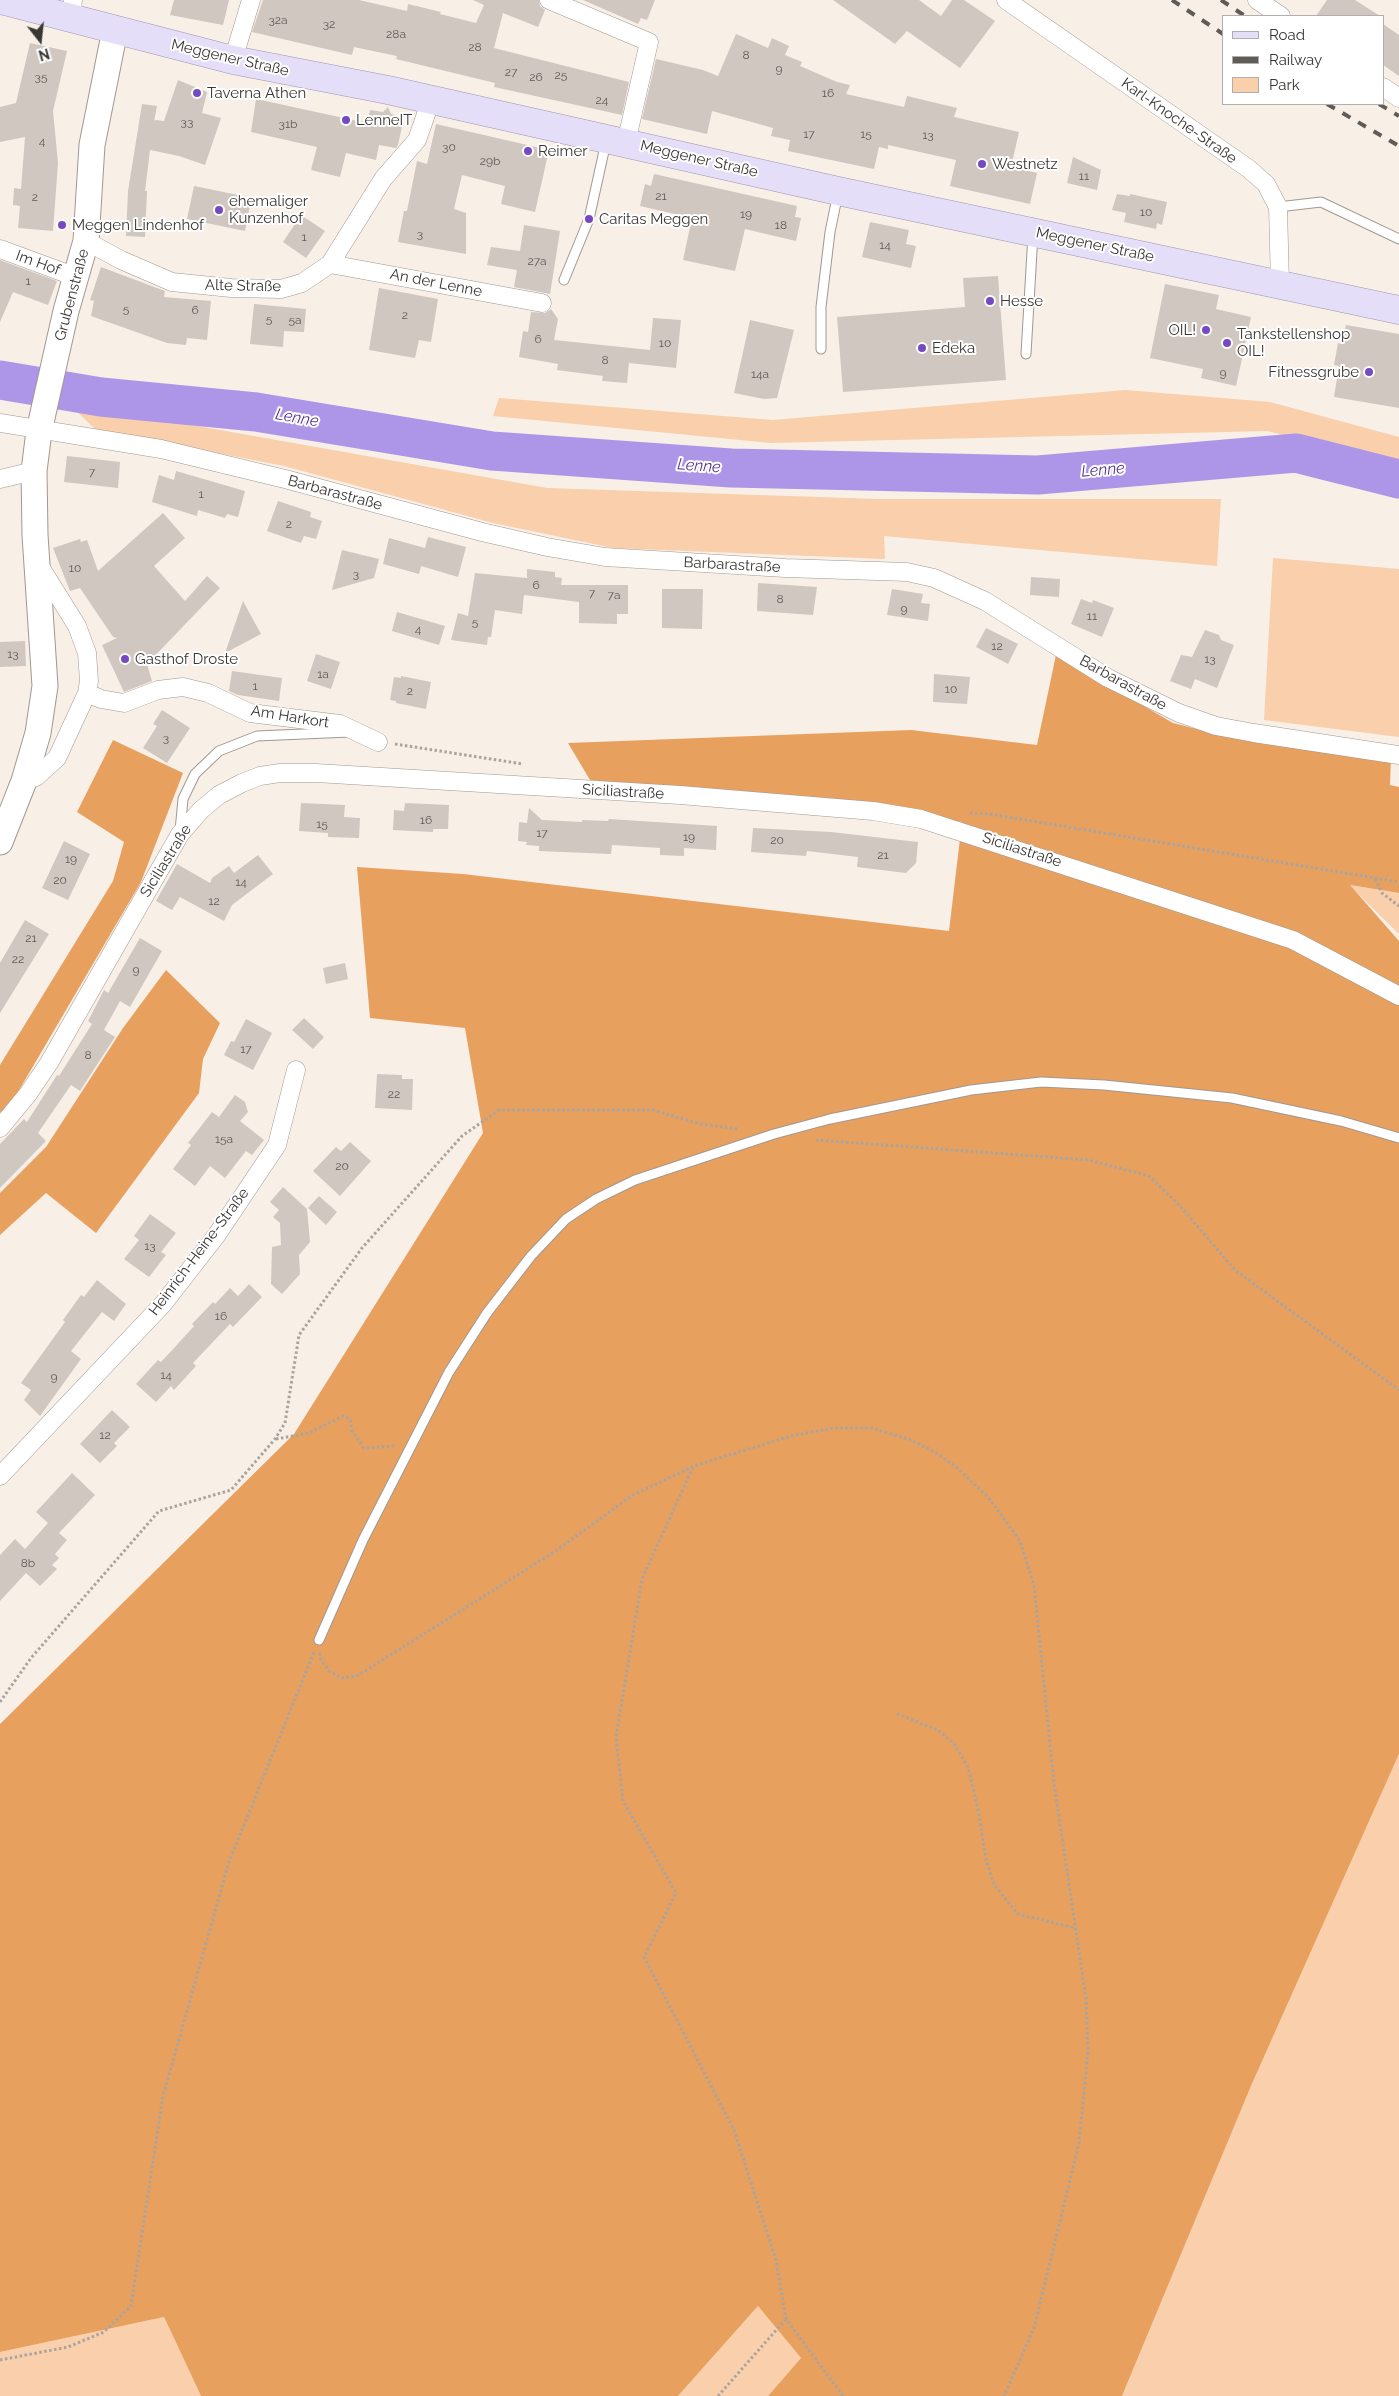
<!DOCTYPE html>
<meta charset="utf-8">
<style>
body{margin:0}
#map{position:relative;width:1399px;height:2396px;overflow:hidden;background:#f8efe7;font-family:Raleway,sans-serif}
canvas{display:block}
.legend{position:absolute;left:1222px;top:15px;width:162px;height:90px;box-sizing:border-box;background:#fff;border:1px solid #b0afad;margin:0;padding:6px 9px;list-style:none;font-size:15px;color:#393633}
.legend li{display:flex;align-items:center;gap:10px;height:25px}
.legend b{width:25px;border:1px solid #b0afad}
.north{position:absolute;left:15px;top:15px;width:50px;height:50px;-webkit-text-stroke:4px #fff;paint-order:stroke;rotate:164deg;font-size:14px;font-weight:700;line-height:20px;text-align:center;color:#393633}
.north::after{content:'';display:block;margin:auto;width:18px;height:22px;background:#393633;clip-path:polygon(50% 0,100% 100%,50% 72%,0 100%)}
</style>
<div id="map">
<canvas width="1399" height="2396"></canvas>
<ul class="legend">
<li><b style="height:6px;background:#e5def8"></b>Road</li>
<li><b style="height:6px;background:#5f5b57"></b>Railway</li>
<li><b style="height:14px;background:#f9cfac"></b>Park</li>
</ul>
<div class="north">N</div>
</div>
<script>
const ctx = document.querySelector('canvas').getContext('2d');
ctx.lineJoin = 'round';
function fill(path, color) {
  ctx.fillStyle = color;
  ctx.fill(path, 'evenodd');
}
function toPath(rows) {
  const path = new Path2D();
  for (const r of rows) {
    path.moveTo(r[0], r[1]);
    for (let i = 2; i < r.length; i += 2) path.lineTo(r[i], r[i + 1]);
  }
  return path;
}
function trace(path, color, width, dash) {
  ctx.strokeStyle = color;
  ctx.lineWidth = width;
  ctx.lineCap = dash ? 'butt' : 'round';
  ctx.setLineDash(dash || []);
  ctx.stroke(path);
}
function write(font, color, halo, rows, align = 'center') {
  ctx.font = font + ' Raleway,sans-serif';
  ctx.lineWidth = 4;
  ctx.setLineDash([]);
  ctx.textBaseline = 'middle';
  ctx.strokeStyle = halo;
  ctx.fillStyle = color;
  for (const [text, x, y, turn = 0] of rows) {
    ctx.save();
    ctx.translate(x, y);
    ctx.rotate((+turn || 0) * Math.PI / 180);
    ctx.textAlign = isNaN(turn) ? turn : align;
    if (halo) ctx.strokeText(text, 0, 0);
    ctx.fillText(text, 0, 0);
    ctx.restore();
  }
}
const green = toPath([
 [1125,390,1270,402,1399,437,1399,464,1267,431,771,443,493,416,499,398,773,420],
 [68,403,547,488,879,499,1221,499,1217,566,884,536,885,559,613,548,493,523,284,466,95,429],
 [1273,558,1399,569,1399,737,1264,720],
 [1349,885,1399,893,1399,934],
 [1399,1754,1399,2396,1122,2396,1251,2086],
 [758,2306,801,2358,768,2396,678,2396],
 [164,2317,201,2396,0,2396,0,2352]
]);
const forest = toPath([
 [1056,655,1173,723,1212,733,1391,757,1390,785,1399,787,1399,893,1350,885,1399,941,1399,1754,1251,2086,1122,2396,768,2396,801,2358,758,2306,678,2396,201,2396,164,2317,0,2352,0,1724,294,1434,483,1133,465,1028,370,1018,357,867,463,874,949,931,962,822,590,780,568,743,911,730,1037,745],
 [113,740,183,773,141,882,15,1097,0,1113,0,1065,113,881,124,842,77,812],
 [166,970,220,1023,203,1059,199,1093,96,1233,46,1193,0,1235,0,1193,46,1147,123,1028]
]);
const river = toPath([
 [0,380,101,397,256,412,492,451,731,468,1038,475,1296,453,1399,479]
]);
const building = toPath([
 [174,0,229,0,223,25,170,15],
 [263,0,359,0,407,11,408,4,441,12,440,14,476,23,484,5,473,0,539,0,540,6,545,10,538,27,503,13,494,48,629,82,622,115,494,87,495,83,396,59,397,56,354,47,352,55,252,32],
 [583,0,655,0,647,20,641,18,638,24],
 [833,0,919,0,941,16,952,0,964,0,995,21,960,68,907,31,895,44],
 [1327,0,1355,0,1380,16,1316,16],
 [1383,24,1399,35,1399,76,1383,65],
 [736,34,768,48,772,38,789,46,785,55,802,62,800,66,837,82,850,85,846,94,904,107,907,96,957,108,954,117,1019,132,1011,167,1037,173,1030,204,950,186,956,160,888,145,888,149,879,147,874,169,788,151,790,140,771,136,773,128,712,111,707,134,642,119,656,59,703,70,718,76],
 [30,43,67,51,53,111,58,163,53,231,18,228,20,206,13,205,14,188,21,189,25,137,0,142,0,107,16,103],
 [178,80,207,92,202,113,221,118,205,165,179,156,150,150,145,191,147,191,145,237,126,236,128,191,142,104,157,106,154,122,155,120,164,121],
 [256,99,367,123,370,110,383,112,388,107,391,114,404,117,398,145,396,148,379,145,376,160,346,153,340,177,311,170,317,147,251,132],
 [436,124,549,150,535,212,501,204,505,186,462,175,454,209,466,213,466,254,398,242,404,211,407,211,417,161,427,164],
 [1073,157,1101,170,1097,190,1067,183],
 [654,174,797,206,795,217,801,218,796,241,745,229,735,271,683,260,692,218,640,206,645,184,651,186],
 [194,186,238,195,237,197,251,200,245,231,187,219],
 [1117,194,1130,196,1130,194,1167,202,1162,225,1157,223,1156,229,1124,222,1126,213,1112,210],
 [301,215,325,231,306,258,283,242],
 [870,222,909,230,906,244,916,246,911,268,862,257],
 [524,225,560,231,550,294,514,287,517,270,487,265,491,247,520,251],
 [0,260,57,281,48,305,13,292,0,322],
 [101,267,165,291,164,297,211,301,207,340,187,338,186,345,167,343,91,316,94,301,90,300],
 [998,276,1006,380,843,392,837,317,965,307,963,278],
 [1165,284,1219,295,1216,309,1251,317,1236,386,1201,378,1203,369,1150,358],
 [379,288,438,299,431,342,419,340,415,358,369,350],
 [254,304,306,309,304,332,284,331,283,347,250,344],
 [551,309,558,319,554,340,650,350,653,318,681,320,676,368,629,363,627,383,602,381,603,376,557,370,558,364,519,357,523,331,528,332,531,312,545,313],
 [750,320,794,330,777,398,764,399,734,393],
 [1346,325,1399,334,1399,408,1334,397,1339,366,1334,365,1338,343,1342,344],
 [67,456,120,462,118,488,64,482],
 [176,471,245,491,238,517,227,514,225,518,198,510,197,516,152,502,159,475,174,480],
 [278,501,311,512,310,517,322,521,316,539,304,536,301,543,267,531],
 [163,513,185,538,154,566,185,601,207,576,220,588,147,664,152,681,124,692,102,645,117,638,113,637,80,588,70,591,53,548,80,539,81,542,87,540,98,571],
 [428,537,466,547,458,577,421,566,419,574,383,564,389,538,425,548],
 [342,550,379,559,374,578,332,590],
 [527,569,555,572,555,577,562,578,561,585,628,585,628,614,617,614,617,624,579,623,579,602,524,595,522,614,495,610,491,637,488,637,487,645,451,640,458,613,468,616,475,573,527,578],
 [1031,577,1060,579,1059,597,1030,595],
 [758,583,817,587,813,615,757,611],
 [662,589,703,589,702,629,662,628],
 [892,589,923,594,921,603,930,604,928,621,887,615],
 [1081,599,1092,603,1093,600,1114,608,1102,637,1071,624],
 [243,601,261,634,225,653],
 [397,612,445,626,439,645,392,631],
 [986,628,1018,644,1008,664,976,647],
 [1205,630,1219,635,1221,640,1234,645,1217,688,1195,679,1191,689,1170,681,1181,655,1192,657],
 [25,641,26,666,0,667,0,642],
 [316,654,340,662,331,689,307,681],
 [232,671,282,678,279,701,238,695,229,691],
 [934,674,970,677,967,704,933,702],
 [401,676,431,682,426,709,396,703,396,701,390,700,394,677,401,678],
 [162,710,190,728,167,763,143,748,157,726,153,724],
 [301,803,345,805,344,817,360,818,359,838,328,837,328,833,299,831],
 [405,803,449,805,448,829,433,829,433,832,393,830,394,810,404,811],
 [529,808,542,820,582,822,582,820,608,821,609,819,717,826,716,850,684,848,684,856,660,855,660,848,612,845,611,854,539,851,539,846,526,845,527,842,518,841,519,822,527,823],
 [753,828,831,832,918,842,916,863,906,873,857,867,858,857,807,851,806,856,751,852],
 [64,841,90,854,68,900,42,888],
 [258,855,273,874,232,905,224,921,180,897,172,910,156,901,177,864,210,883,212,878,229,866,234,873],
 [25,920,49,934,0,1013,0,963],
 [140,938,162,951,130,1007,120,1001,104,1030,115,1037,80,1091,71,1085,38,1133,46,1141,0,1188,0,1144,24,1119,27,1122,57,1075,59,1076,92,1024,88,1021,104,990,108,993],
 [345,963,348,979,326,984,323,968],
 [304,1018,324,1037,313,1049,292,1030],
 [246,1019,272,1033,253,1070,224,1055,231,1041,234,1042],
 [377,1074,402,1075,402,1079,413,1079,412,1110,375,1108],
 [235,1095,245,1102,248,1112,240,1121,264,1140,252,1155,246,1151,225,1178,210,1166,195,1186,173,1169,191,1145,188,1143,212,1112,219,1117],
 [350,1142,371,1161,340,1196,313,1171,336,1147,341,1151],
 [283,1187,307,1209,310,1242,299,1255,300,1274,282,1294,271,1284,272,1247,281,1245,280,1223,273,1217,279,1210,270,1202],
 [319,1196,337,1212,326,1225,308,1208],
 [150,1214,176,1233,161,1252,166,1255,149,1277,124,1259,139,1240,134,1236],
 [97,1280,126,1304,114,1321,102,1312,71,1351,81,1359,40,1416,24,1400,31,1390,21,1383,65,1322,63,1320,81,1295,84,1297],
 [249,1284,262,1297,233,1327,230,1324,193,1363,196,1366,174,1390,171,1386,156,1402,136,1384,158,1360,161,1362,175,1347,194,1326,192,1324,213,1302,215,1304,230,1288,238,1296],
 [112,1410,130,1427,114,1443,117,1446,100,1463,80,1444],
 [72,1473,95,1495,59,1533,67,1540,55,1554,59,1558,52,1565,57,1569,40,1586,26,1573,0,1601,0,1555,15,1539,25,1549,48,1523,36,1512]
]);
const path = toPath([
 [395,744,523,764],
 [970,813,990,814,1399,882],
 [1375,879,1382,893,1399,906],
 [816,1140,1088,1160,1149,1176,1180,1206,1235,1270,1399,1390],
 [276,1439,309,1433,343,1416,350,1419,352,1431,364,1448,395,1446],
 [693,1467,642,1579,616,1737,623,1801,676,1893,644,1957,734,2130,776,2260,786,2319,843,2396],
 [320,1653,320,1658,329,1671,342,1678,357,1676,554,1552,633,1495,694,1466,791,1436,833,1428,871,1428,909,1439,935,1452,956,1467,988,1497,1020,1541,1034,1585,1054,1783,1086,1999,1088,2051,1079,2143,1034,2328,1004,2396],
 [0,1702,31,1658,159,1511,231,1490,275,1439,285,1423,299,1335,362,1248,462,1136,499,1110,653,1110,700,1124,738,1129],
 [897,1714,938,1730,954,1744,968,1767,978,1809,986,1859,994,1885,1018,1914,1075,1928],
 [0,2360,68,2347,104,2332,131,2306,163,2096,229,1862,314,1652],
 [718,2396,786,2319]
]);
const lane = toPath([
 [1278,207,1321,202,1399,239],
 [564,280,589,219,606,142],
 [821,349,821,307,830,232,838,193],
 [1026,354,1033,234],
 [180,831,183,799,195,774,219,751,257,736,350,732],
 [319,1640,363,1540,449,1372,487,1313,531,1256,566,1219,596,1199,635,1180,774,1134,830,1119,971,1090,1041,1082,1104,1085,1232,1098,1341,1121,1399,1138]
]);
const street = toPath([
 [549,0,649,42,626,143],
 [1006,0,1249,169,1266,184,1278,207,1280,284],
 [1257,0,1281,16],
 [71,18,73,0],
 [233,60,251,0],
 [1383,87,1399,98],
 [86,241,121,260,172,282,231,288,281,289,302,283,330,264,383,179,417,140,431,100],
 [0,249,76,277],
 [330,264,542,303],
 [0,423,161,449,285,479,482,532,547,547,605,557,785,568,907,572,934,578,985,601,1108,678,1179,713,1216,726,1254,733,1399,755],
 [0,479,34,471],
 [87,693,101,699,124,703,158,690,183,687,208,693,250,713,340,724,378,742],
 [24,781,36,777,57,758,87,693,89,681,87,653,77,626,39,565],
 [0,1128,28,1094,49,1063,180,834,201,810,219,795,242,783,260,776,280,773,316,773,680,795,873,811,921,819,1293,940,1399,996],
 [0,1476,163,1304,216,1236,277,1145,296,1070]
]);
const secondary = toPath([
 [0,842,24,781,38,733,45,686,35,535,34,471,39,431,66,311,86,241,92,145,115,30]
]);
const primary = toPath([
 [1,0,233,60,388,90,838,191,1399,310]
]);
const rail = toPath([
 [1172,0,1223,34],
 [1221,0,1245,16],
 [1327,104,1399,146],
 [1379,104,1399,116]
]);
const markers = [
 [197,93,5,"#7549c1"],
 [346,120,5,"#7549c1"],
 [528,151,5,"#7549c1"],
 [982,164,5,"#7549c1"],
 [219,210,5,"#7549c1"],
 [589,219,5,"#7549c1"],
 [62,225,5,"#7549c1"],
 [990,301,5,"#7549c1"],
 [1206,330,5,"#7549c1"],
 [1227,343,5,"#7549c1"],
 [922,348,5,"#7549c1"],
 [1369,372,5,"#7549c1"],
 [125,659,5,"#7549c1"]
];
const numberNames = [
 ["32a",278,20],
 ["32",329,24],
 ["28a",396,34],
 ["28",475,47],
 ["8",746,55],
 ["9",779,69],
 ["27",511,72],
 ["25",561,75],
 ["35",41,77],
 ["26",536,77],
 ["16",828,93],
 ["24",602,100],
 ["33",187,122],
 ["31b",288,124],
 ["17",809,134],
 ["15",866,134],
 ["13",928,135],
 ["4",42,141],
 ["30",449,147],
 ["29b",490,161],
 ["11",1084,176],
 ["21",661,196],
 ["2",35,197],
 ["10",1146,212],
 ["19",746,214],
 ["18",781,225],
 ["3",420,234],
 ["1",304,237],
 ["14",885,245],
 ["27a",537,261],
 ["1",28,281],
 ["5",126,309],
 ["6",195,310],
 ["2",405,315],
 ["5",269,319],
 ["5a",295,320],
 ["6",538,339],
 ["10",665,343],
 ["8",605,360],
 ["9",1223,373],
 ["14a",760,374],
 ["7",92,472],
 ["1",201,494],
 ["2",289,524],
 ["10",75,568],
 ["3",356,574],
 ["6",536,585],
 ["7",592,593],
 ["7a",614,595],
 ["8",780,599],
 ["9",904,609],
 ["11",1092,616],
 ["5",475,622],
 ["4",418,629],
 ["12",997,646],
 ["13",13,654],
 ["13",1210,659],
 ["1a",323,674],
 ["1",255,686],
 ["10",951,689],
 ["2",410,691],
 ["3",166,738],
 ["16",426,820],
 ["15",322,824],
 ["17",542,833],
 ["19",689,837],
 ["20",777,840],
 ["21",883,855],
 ["19",71,859],
 ["20",60,880],
 ["14",241,882],
 ["12",214,901],
 ["21",31,938],
 ["22",18,959],
 ["9",136,970],
 ["17",246,1049],
 ["8",88,1055],
 ["22",394,1094],
 ["15a",224,1139],
 ["20",342,1166],
 ["13",150,1246],
 ["16",221,1316],
 ["14",166,1375],
 ["9",54,1377],
 ["12",105,1435],
 ["8b",28,1563]
];
const streetNames = [
 ["Meggener Straße",230,58,13],
 ["Karl-Knoche-Straße",1179,121,35],
 ["Meggener Straße",699,159,13],
 ["Meggener Straße",1095,245,12],
 ["Im Hof",38,263,20],
 ["An der Lenne",436,283,11],
 ["Alte Straße",243,286,1],
 ["Grubenstraße",72,295,-75],
 ["Barbarastraße",335,493,15],
 ["Barbarastraße",732,565,3],
 ["Barbarastraße",1123,683,29],
 ["Am Harkort",290,717,9],
 ["Siciliastraße",623,792,3],
 ["Siciliastraße",1022,850,18],
 ["Siciliastraße",166,861,-58],
 ["Heinrich-Heine-Straße",199,1252,-53]
];
const poiNames = [
 ["Taverna Athen",207,93],
 ["LenneIT",356,120],
 ["Reimer",538,151],
 ["Westnetz",992,164],
 ["ehemaliger",229,201],
 ["Kunzenhof",229,218],
 ["Caritas Meggen",599,219],
 ["Meggen Lindenhof",72,225],
 ["Hesse",1000,301],
 ["OIL!",1196,330,"right"],
 ["Tankstellenshop",1237,334],
 ["OIL!",1237,351],
 ["Edeka",932,348],
 ["Fitnessgrube",1359,372,"right"],
 ["Gasthof Droste",135,659]
];
const waterNames = [
 ["Lenne",297,418,10],
 ["Lenne",699,466,4],
 ["Lenne",1103,470,-5]
];
fill(green, '#f9cfac');
fill(forest, '#e8a05f');
trace(river, '#ad96e8', 39);
fill(building, '#d0c7c0');
trace(lane, '#a19891', 11);
trace(street, '#a19891', 19);
trace(secondary, '#a19891', 27);
trace(primary, '#9d95b0', 29);
trace(path, '#aaa49e', 3, [2.5, 2.5]);
trace(lane, '#fff', 9);
trace(street, '#fff', 18);
trace(secondary, '#fff', 25);
trace(primary, '#e5def8', 28);
trace(rail, '#5f5b57', 4, [9, 9]);
for (const [x, y, r, color] of markers) {
  const dot = new Path2D();
  dot.arc(x, y, r, 0, 2 * Math.PI);
  ctx.fillStyle = color;
  ctx.fill(dot);
  trace(dot, '#fff', 2);
}
write('12px', '#5f5a56', null, numberNames);
write('15px', '#393633', '#fff', streetNames);
write('15px', '#393633', '#fff', poiNames, 'left');
write('italic 16px', '#583593', '#fff', waterNames);
</script>
